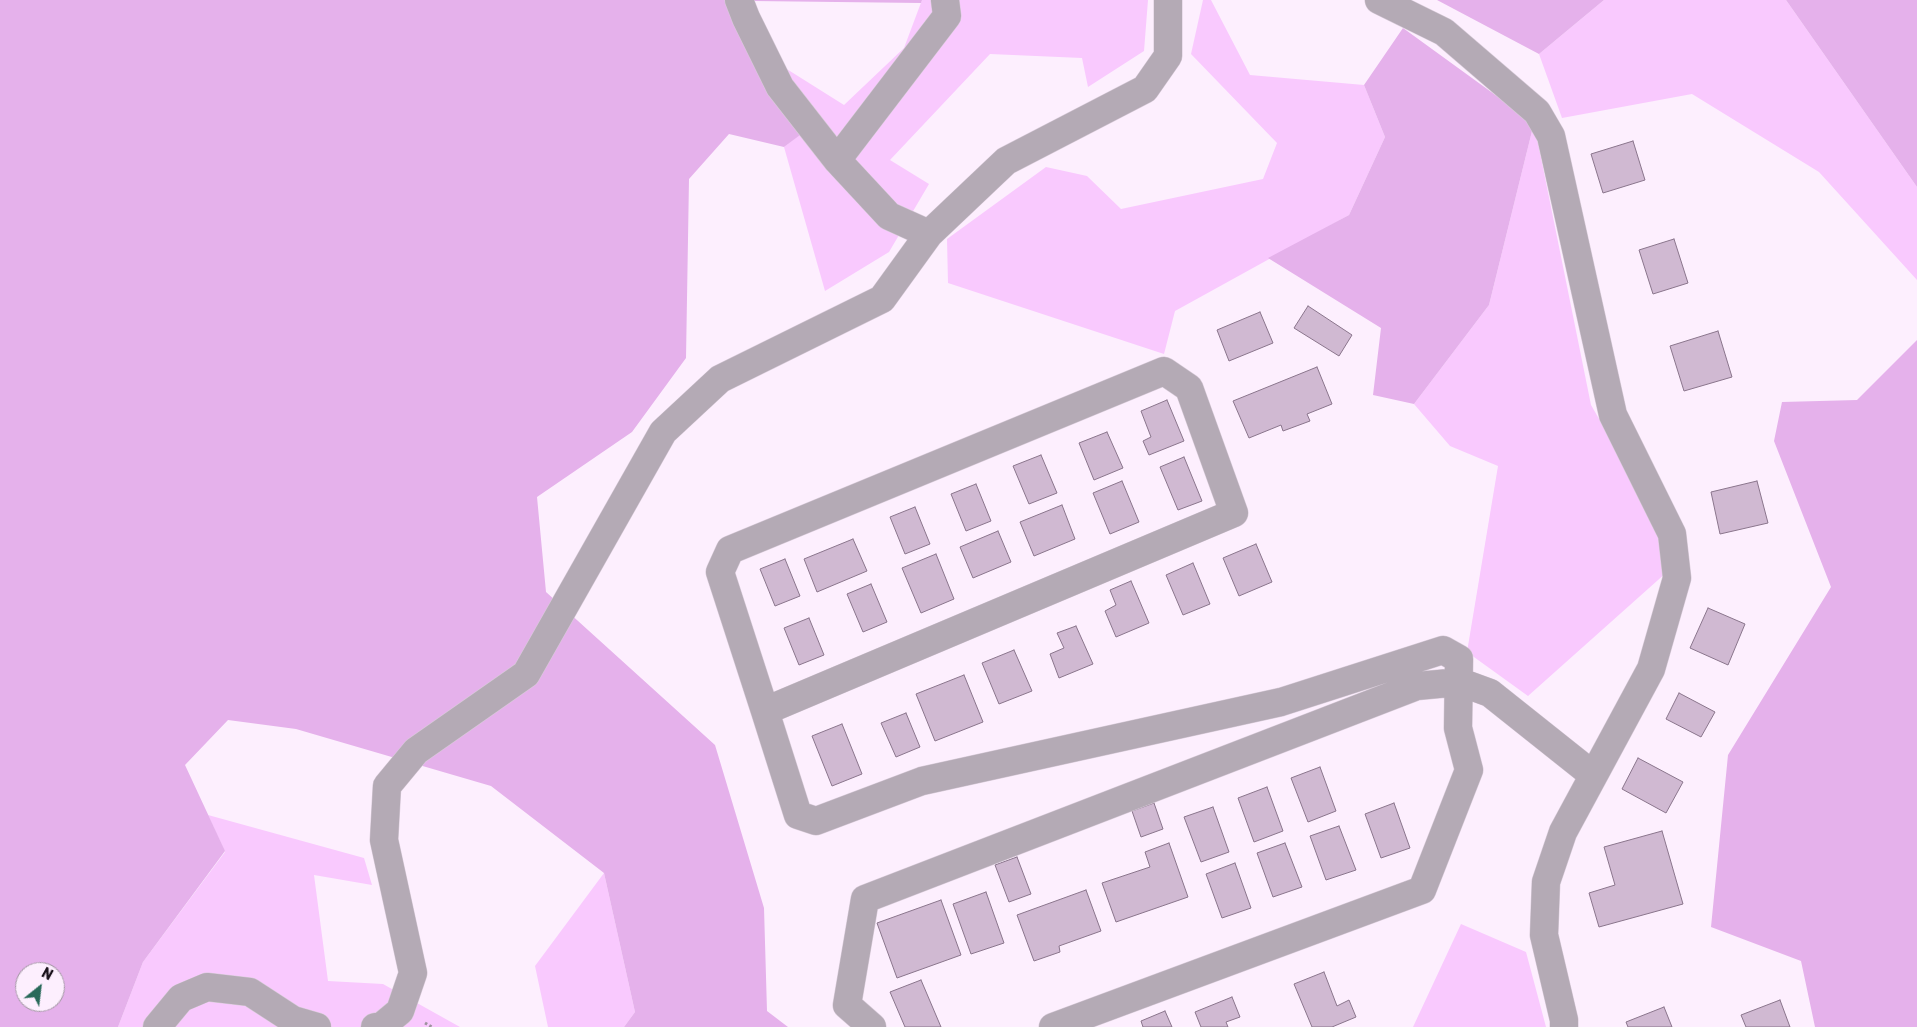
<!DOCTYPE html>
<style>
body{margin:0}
#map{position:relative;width:1917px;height:1027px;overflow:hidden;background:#fdeffe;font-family:Rubik,sans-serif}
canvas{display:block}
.north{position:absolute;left:15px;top:962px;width:50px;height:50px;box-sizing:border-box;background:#fdeffe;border:1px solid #a297a3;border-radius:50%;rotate:29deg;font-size:14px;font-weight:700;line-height:20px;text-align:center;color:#1a121b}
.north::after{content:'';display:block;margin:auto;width:18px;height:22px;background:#286959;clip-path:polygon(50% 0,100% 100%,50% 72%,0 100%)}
</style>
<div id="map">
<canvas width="1917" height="1027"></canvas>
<div class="north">N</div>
</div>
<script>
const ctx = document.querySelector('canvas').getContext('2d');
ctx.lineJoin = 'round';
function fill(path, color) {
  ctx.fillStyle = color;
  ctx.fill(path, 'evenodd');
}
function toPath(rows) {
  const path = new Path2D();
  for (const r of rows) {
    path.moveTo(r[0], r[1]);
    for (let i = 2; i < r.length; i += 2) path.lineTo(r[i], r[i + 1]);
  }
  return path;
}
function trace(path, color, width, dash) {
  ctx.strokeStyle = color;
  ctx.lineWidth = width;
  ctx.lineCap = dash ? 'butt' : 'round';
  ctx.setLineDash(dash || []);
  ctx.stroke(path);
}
const green = toPath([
 [922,0,1148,0,1144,51,1088,87,1082,58,990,54,890,160,929,184,889,252,825,291,784,147,800,134,774,61,844,105,904,48],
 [1203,0,1211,0,1250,75,1364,85,1385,137,1349,215,1175,311,1164,354,948,283,947,239,1046,167,1087,176,1121,209,1263,179,1277,143,1191,54],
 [1604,0,1786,0,1917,187,1917,280,1819,172,1692,94,1562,118,1539,54],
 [1534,123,1591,405,1662,528,1667,572,1528,696,1467,652,1498,466,1450,446,1414,404,1489,305],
 [208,815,364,858,372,885,314,875,328,981,383,984,460,1027,118,1027,143,962,225,852],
 [604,873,635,1012,624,1027,548,1027,535,966],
 [1461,924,1526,952,1546,1027,1413,1027]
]);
const forest = toPath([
 [0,0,922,0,921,3,753,1,800,135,784,147,729,134,689,179,686,358,632,432,537,497,546,592,715,745,764,908,767,1011,788,1027,624,1027,635,1012,604,873,491,786,296,729,228,720,185,765,225,851,143,962,118,1027,0,1027],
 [25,972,55,972,55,1002,25,1002],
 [1437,0,1604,0,1539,54],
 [1786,0,1917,0,1917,187],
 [1403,28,1534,123,1489,305,1414,404,1373,395,1381,328,1268,258,1349,215,1385,137,1364,85],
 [1917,340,1917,1027,1815,1027,1801,961,1711,927,1728,755,1831,587,1774,441,1782,402,1857,400]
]);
const building = toPath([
 [1633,141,1645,180,1603,193,1591,154,1633,141],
 [1674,239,1688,283,1653,294,1639,250,1674,239],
 [1308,306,1352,335,1339,356,1294,328,1308,306],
 [1260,312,1273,343,1229,361,1217,330,1260,312],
 [1718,331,1732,377,1684,391,1670,346,1718,331],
 [1317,367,1332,404,1307,414,1310,421,1283,431,1281,425,1249,438,1233,401,1317,367],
 [1167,400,1184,441,1149,455,1143,441,1151,437,1141,411,1167,400],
 [1107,432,1123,468,1094,480,1079,443,1107,432],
 [1041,455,1057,493,1029,504,1013,466,1041,455],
 [1184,457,1202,501,1178,510,1160,467,1184,457],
 [1122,481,1139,522,1110,534,1093,493,1122,481],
 [1757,481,1768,523,1720,534,1711,492,1757,481],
 [976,484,991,521,966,531,951,494,976,484],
 [1062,505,1075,539,1034,556,1020,522,1062,505],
 [915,507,930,544,905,554,890,517,915,507],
 [998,531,1011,562,973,578,960,547,998,531],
 [853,539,867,571,817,592,804,559,853,539],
 [1256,544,1272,582,1239,596,1223,558,1256,544],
 [936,554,954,599,921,613,902,568,936,554],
 [785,559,800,596,775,606,760,569,785,559],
 [1193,563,1210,604,1183,615,1166,575,1193,563],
 [1131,581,1149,623,1116,637,1105,611,1116,605,1110,590,1131,581],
 [871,584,887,622,863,632,847,594,871,584],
 [1708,608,1745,624,1728,665,1690,648,1708,608],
 [809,618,824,655,799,665,784,628,809,618],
 [1076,626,1093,664,1059,678,1050,654,1064,648,1057,633,1076,626],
 [1014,650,1032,691,999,704,982,663,1014,650],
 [964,675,983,722,935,741,916,694,964,675],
 [1679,693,1715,712,1701,737,1666,719,1679,693],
 [906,713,920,747,896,757,881,723,906,713],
 [842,724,862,774,832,786,812,736,842,724],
 [1638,758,1683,782,1666,813,1622,789,1638,758],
 [1320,767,1336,811,1308,822,1291,778,1320,767],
 [1267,787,1283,831,1254,842,1238,798,1267,787],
 [1154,803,1163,829,1141,837,1132,811,1154,803],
 [1394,803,1410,848,1381,858,1365,814,1394,803],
 [1213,807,1229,852,1201,862,1184,817,1213,807],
 [1339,826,1356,870,1326,880,1310,836,1339,826],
 [1662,831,1683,904,1599,927,1589,893,1615,885,1604,847,1662,831],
 [1169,843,1188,897,1116,922,1102,883,1150,867,1145,852,1169,843],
 [1285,843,1302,887,1273,897,1257,853,1285,843],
 [1017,857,1031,894,1009,902,995,865,1017,857],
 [1235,863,1251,908,1222,918,1206,874,1235,863],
 [1086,890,1101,931,1059,946,1060,952,1034,961,1017,915,1086,890],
 [986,892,1004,943,971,954,953,904,986,892],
 [941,900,961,955,897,978,877,923,941,900],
 [1324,972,1337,1006,1349,1000,1356,1017,1332,1027,1312,1027,1294,984,1324,972],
 [921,980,941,1027,905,1027,890,992,921,980],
 [1232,997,1240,1017,1226,1022,1228,1027,1201,1027,1195,1012,1232,997],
 [1780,1000,1790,1027,1746,1027,1741,1015,1780,1000],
 [1664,1007,1672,1027,1628,1027,1626,1022,1664,1007],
 [1165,1011,1172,1027,1143,1027,1141,1021,1165,1011]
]);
const path = toPath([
 [425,1023,432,1027]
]);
const minor = toPath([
 [739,0,746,18,780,87,837,160,889,216,929,234],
 [1379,0,1444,32,1537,112,1551,136,1613,415,1672,534,1677,578,1651,669,1563,832,1546,882,1544,935,1564,1020,1564,1027],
 [837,160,947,16,945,0],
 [765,711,1234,513,1189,388,1164,371,730,550,720,572,765,711,798,815,816,821,922,781,1281,702,1443,650,1459,659,1458,728,1469,770,1422,890,1053,1027],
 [157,1027,181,998,207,987,250,992,293,1020,317,1027],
 [375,1027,382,1026,400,1011,413,973,384,840,387,786,416,751,526,674,663,432,720,379,882,299,929,234,1006,161,1145,89,1168,56,1168,0],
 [872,1027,847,1005,865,899,1417,686,1460,682,1490,693,1593,775]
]);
fill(green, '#f9c9fe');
fill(forest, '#e5b1eb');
fill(building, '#d0b9d2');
trace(building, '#8a758c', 1);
trace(minor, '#d9ccda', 29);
trace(path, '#9e929f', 3, [2.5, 2.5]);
trace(minor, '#b4aab5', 28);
</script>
